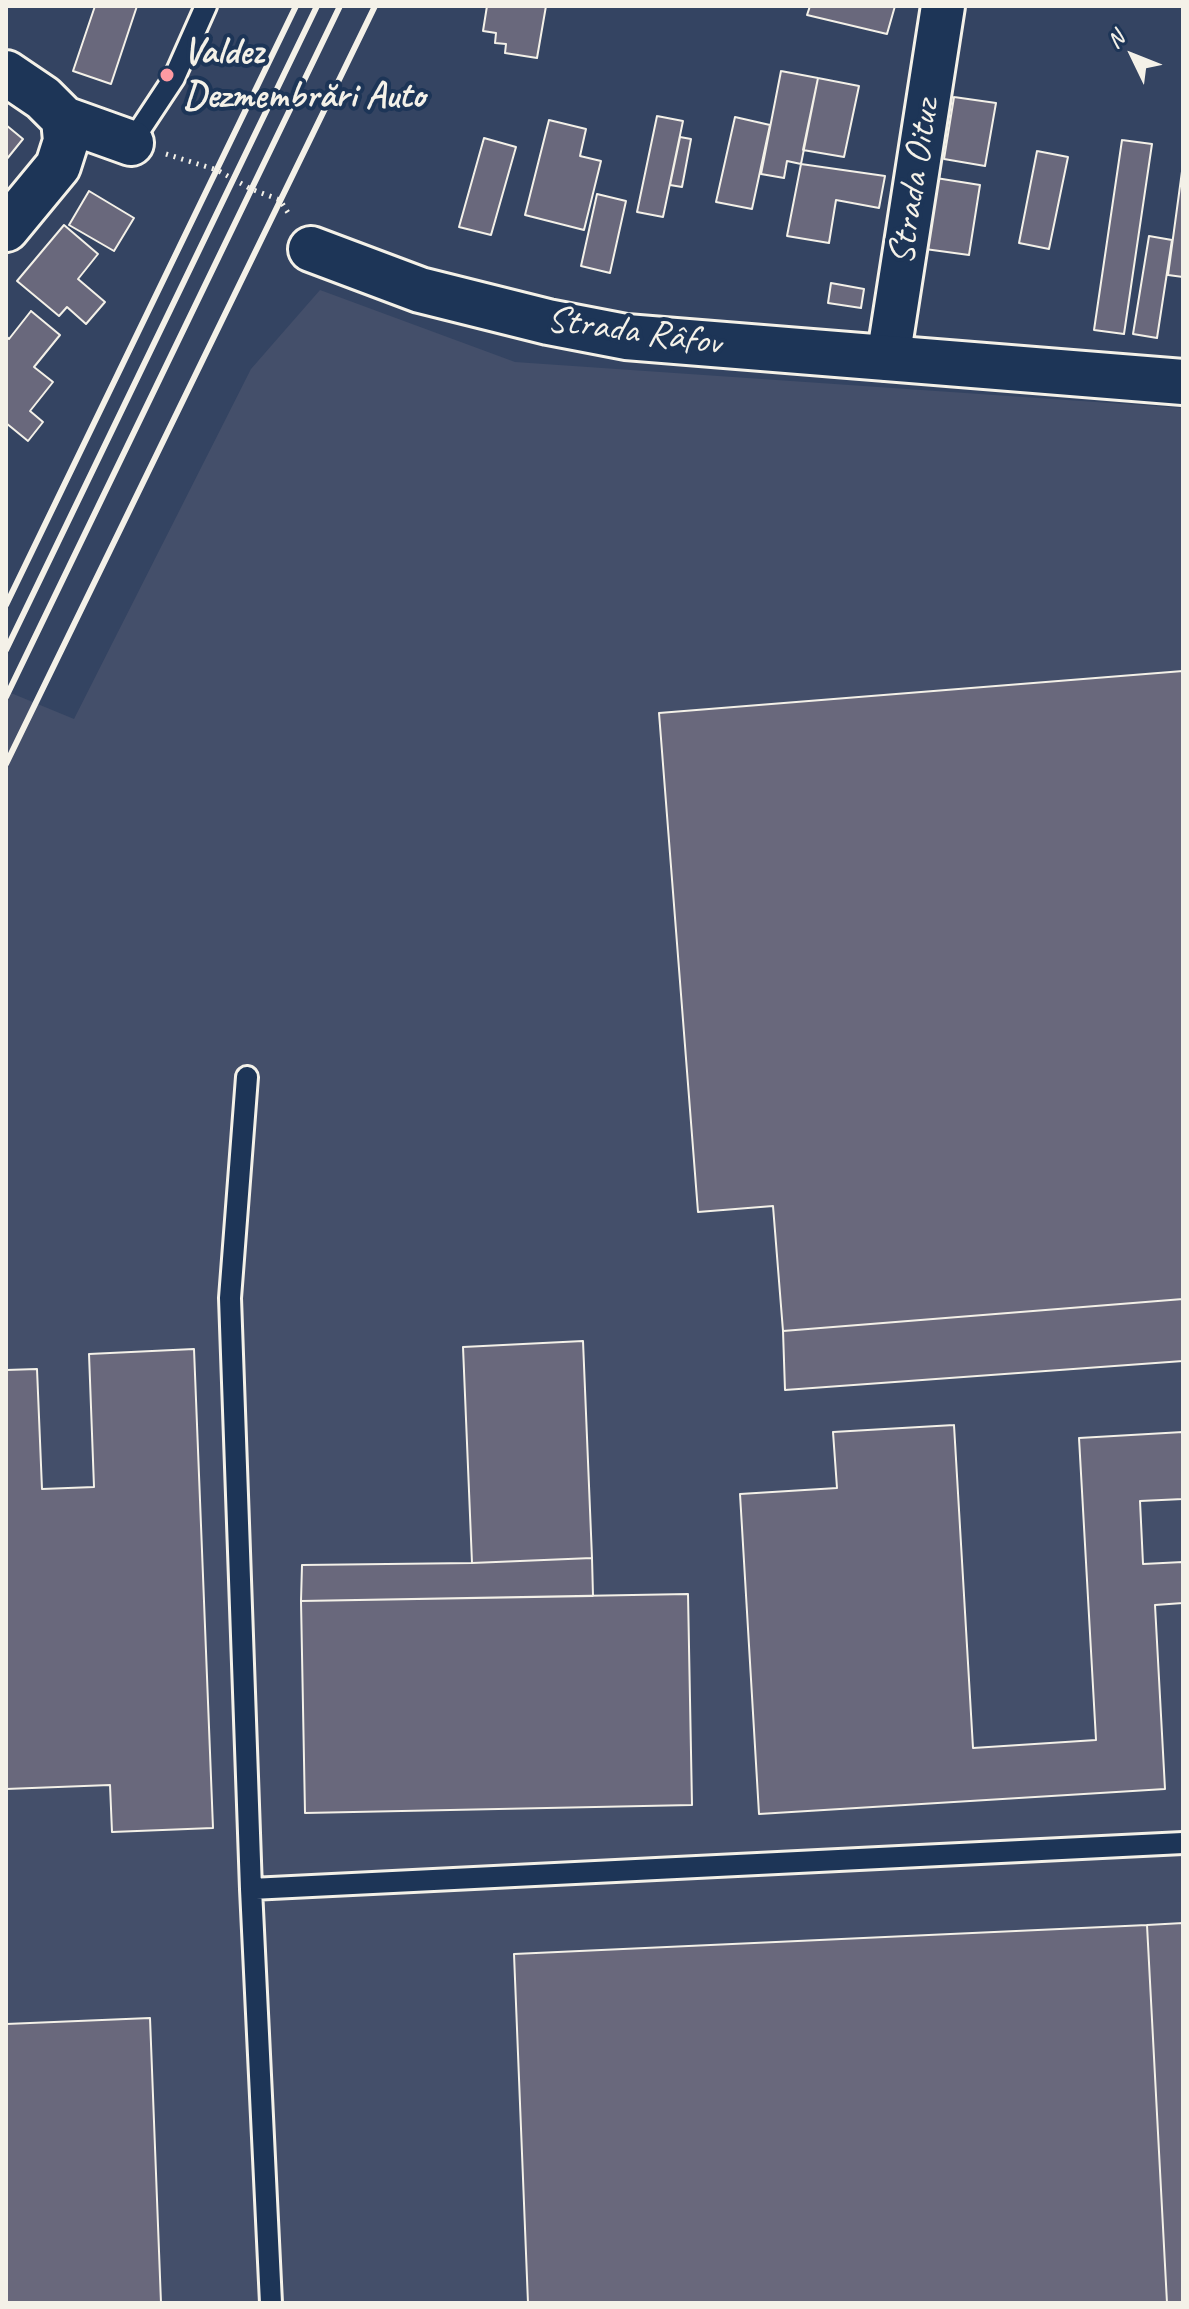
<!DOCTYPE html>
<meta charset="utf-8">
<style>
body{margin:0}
#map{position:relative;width:1189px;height:2309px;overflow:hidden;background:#344462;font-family:Caveat,sans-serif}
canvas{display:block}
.frame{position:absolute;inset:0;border:8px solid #f4f1e8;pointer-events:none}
.north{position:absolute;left:1093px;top:16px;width:80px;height:80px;-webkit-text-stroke:6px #1d3557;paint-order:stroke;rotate:313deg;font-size:22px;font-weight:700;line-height:32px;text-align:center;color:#f4f1e8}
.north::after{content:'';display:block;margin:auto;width:28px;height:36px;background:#f4f1e8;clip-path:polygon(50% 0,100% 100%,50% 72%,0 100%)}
</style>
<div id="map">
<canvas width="1189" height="2309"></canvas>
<div class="frame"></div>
<div class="north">N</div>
</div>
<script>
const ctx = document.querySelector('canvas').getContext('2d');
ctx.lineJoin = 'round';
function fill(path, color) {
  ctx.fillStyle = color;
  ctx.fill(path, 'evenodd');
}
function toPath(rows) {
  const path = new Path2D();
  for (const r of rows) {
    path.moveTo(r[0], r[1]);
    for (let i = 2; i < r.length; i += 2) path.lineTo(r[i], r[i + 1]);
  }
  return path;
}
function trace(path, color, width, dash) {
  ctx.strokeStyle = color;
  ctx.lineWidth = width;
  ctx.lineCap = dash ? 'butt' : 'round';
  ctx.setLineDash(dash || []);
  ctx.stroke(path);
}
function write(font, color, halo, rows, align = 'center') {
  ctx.font = font + ' Caveat,sans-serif';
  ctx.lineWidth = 8;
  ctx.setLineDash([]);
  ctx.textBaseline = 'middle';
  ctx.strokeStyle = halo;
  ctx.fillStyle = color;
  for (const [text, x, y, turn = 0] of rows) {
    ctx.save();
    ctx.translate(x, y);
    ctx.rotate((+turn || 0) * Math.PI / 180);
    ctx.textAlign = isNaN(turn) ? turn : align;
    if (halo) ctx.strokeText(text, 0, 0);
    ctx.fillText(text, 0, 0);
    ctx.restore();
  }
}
const built = toPath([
 [320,290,515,362,1183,408,1183,2303,6,2303,6,691,74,719,251,369]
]);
const building = toPath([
 [95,6,137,6,111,84,73,71,95,6],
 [487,6,546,6,537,58,505,53,506,44,495,43,496,33,483,31,487,6],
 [810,6,895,6,887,34,807,15,810,6],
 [781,71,818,78,801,164,787,161,784,178,761,174,781,71],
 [818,78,859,86,844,157,803,150,818,78],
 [954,97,996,103,985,166,944,159,954,97],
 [657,116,683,121,663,217,637,212,657,116],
 [735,117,770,125,752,209,716,202,735,117],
 [549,120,586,129,580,156,601,161,584,230,525,215,549,120],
 [6,125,23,139,6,160,6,125],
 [680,137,691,139,682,187,670,185,680,137],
 [484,138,516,147,491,235,459,227,484,138],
 [1122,140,1152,144,1124,334,1094,330,1122,140],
 [1037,151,1068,157,1049,249,1019,243,1037,151],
 [801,164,885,176,879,208,836,200,829,243,787,236,801,164],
 [1183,164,1183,277,1168,275,1183,164],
 [936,178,980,185,969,255,925,249,936,178],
 [89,191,134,218,114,251,69,225,89,191],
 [597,194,626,201,610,273,581,266,597,194],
 [64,225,98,254,78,279,105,302,86,324,67,307,59,316,17,281,64,225],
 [1149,236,1172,240,1157,338,1133,334,1149,236],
 [831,283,864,289,861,308,828,303,831,283],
 [31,311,60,335,34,367,53,382,30,411,43,422,28,441,6,423,6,336,9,339,31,311],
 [1183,671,1183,1299,783,1331,773,1206,698,1212,659,713,1183,671],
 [1183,1299,1183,1361,785,1390,783,1331,1183,1299],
 [583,1341,592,1558,472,1563,463,1347,583,1341],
 [194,1349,213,1828,112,1832,110,1785,6,1789,6,1370,37,1369,42,1489,94,1487,89,1354,194,1349],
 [954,1425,973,1748,1096,1740,1079,1438,1183,1432,1183,1499,1140,1501,1143,1564,1183,1562,1183,1603,1155,1605,1165,1789,759,1814,740,1494,837,1488,833,1432,954,1425],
 [592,1558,593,1596,301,1601,302,1565,472,1563,592,1558],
 [688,1594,692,1805,305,1813,301,1601,688,1594],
 [1183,1923,1183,2303,1167,2303,1147,1925,1183,1923],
 [1147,1925,1167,2303,528,2303,514,1954,1147,1925],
 [150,2018,161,2303,6,2303,6,2024,150,2018]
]);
const path = toPath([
 [166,154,217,170,251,189,280,200,290,216]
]);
const service = toPath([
 [131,143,174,78,206,6],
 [247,1077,230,1298,251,1889],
 [271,2303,251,1889,1183,1843]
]);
const minor = toPath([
 [888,359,943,6]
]);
const tertiary = toPath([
 [6,73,43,98,64,119,131,143],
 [6,229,58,166,66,141,64,119],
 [311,249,420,290,548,322,626,337,1183,382]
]);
const rail = toPath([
 [6,605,296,6],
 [6,650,317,6],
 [6,697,340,6],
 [6,764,375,6]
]);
const markers = [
 [167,75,8,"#ff9aa2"]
];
const poiNames = [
 ["Valdez",183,53],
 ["Dezmembrări Auto",183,97]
];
const streetNames = [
 ["Strada Oituz",915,182,-81],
 ["Strada Râfov",634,332,8]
];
fill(built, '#444f6a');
fill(building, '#69687c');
trace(building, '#f4f1e8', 2);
trace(service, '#f4f1e8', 26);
trace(minor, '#f4f1e8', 48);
trace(tertiary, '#f4f1e8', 50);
trace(path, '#f4f1e8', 5, [2, 6]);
trace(service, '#1d3557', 20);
trace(minor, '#1d3557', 42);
trace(tertiary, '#1d3557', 44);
trace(rail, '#f4f1e8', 6);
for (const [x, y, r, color] of markers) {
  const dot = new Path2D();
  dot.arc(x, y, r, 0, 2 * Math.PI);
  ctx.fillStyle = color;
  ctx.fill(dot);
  trace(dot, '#1d3557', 3);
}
write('bold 38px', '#f4f1e8', '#1d3557', poiNames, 'left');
write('38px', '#f4f1e8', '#1d3557', streetNames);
</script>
